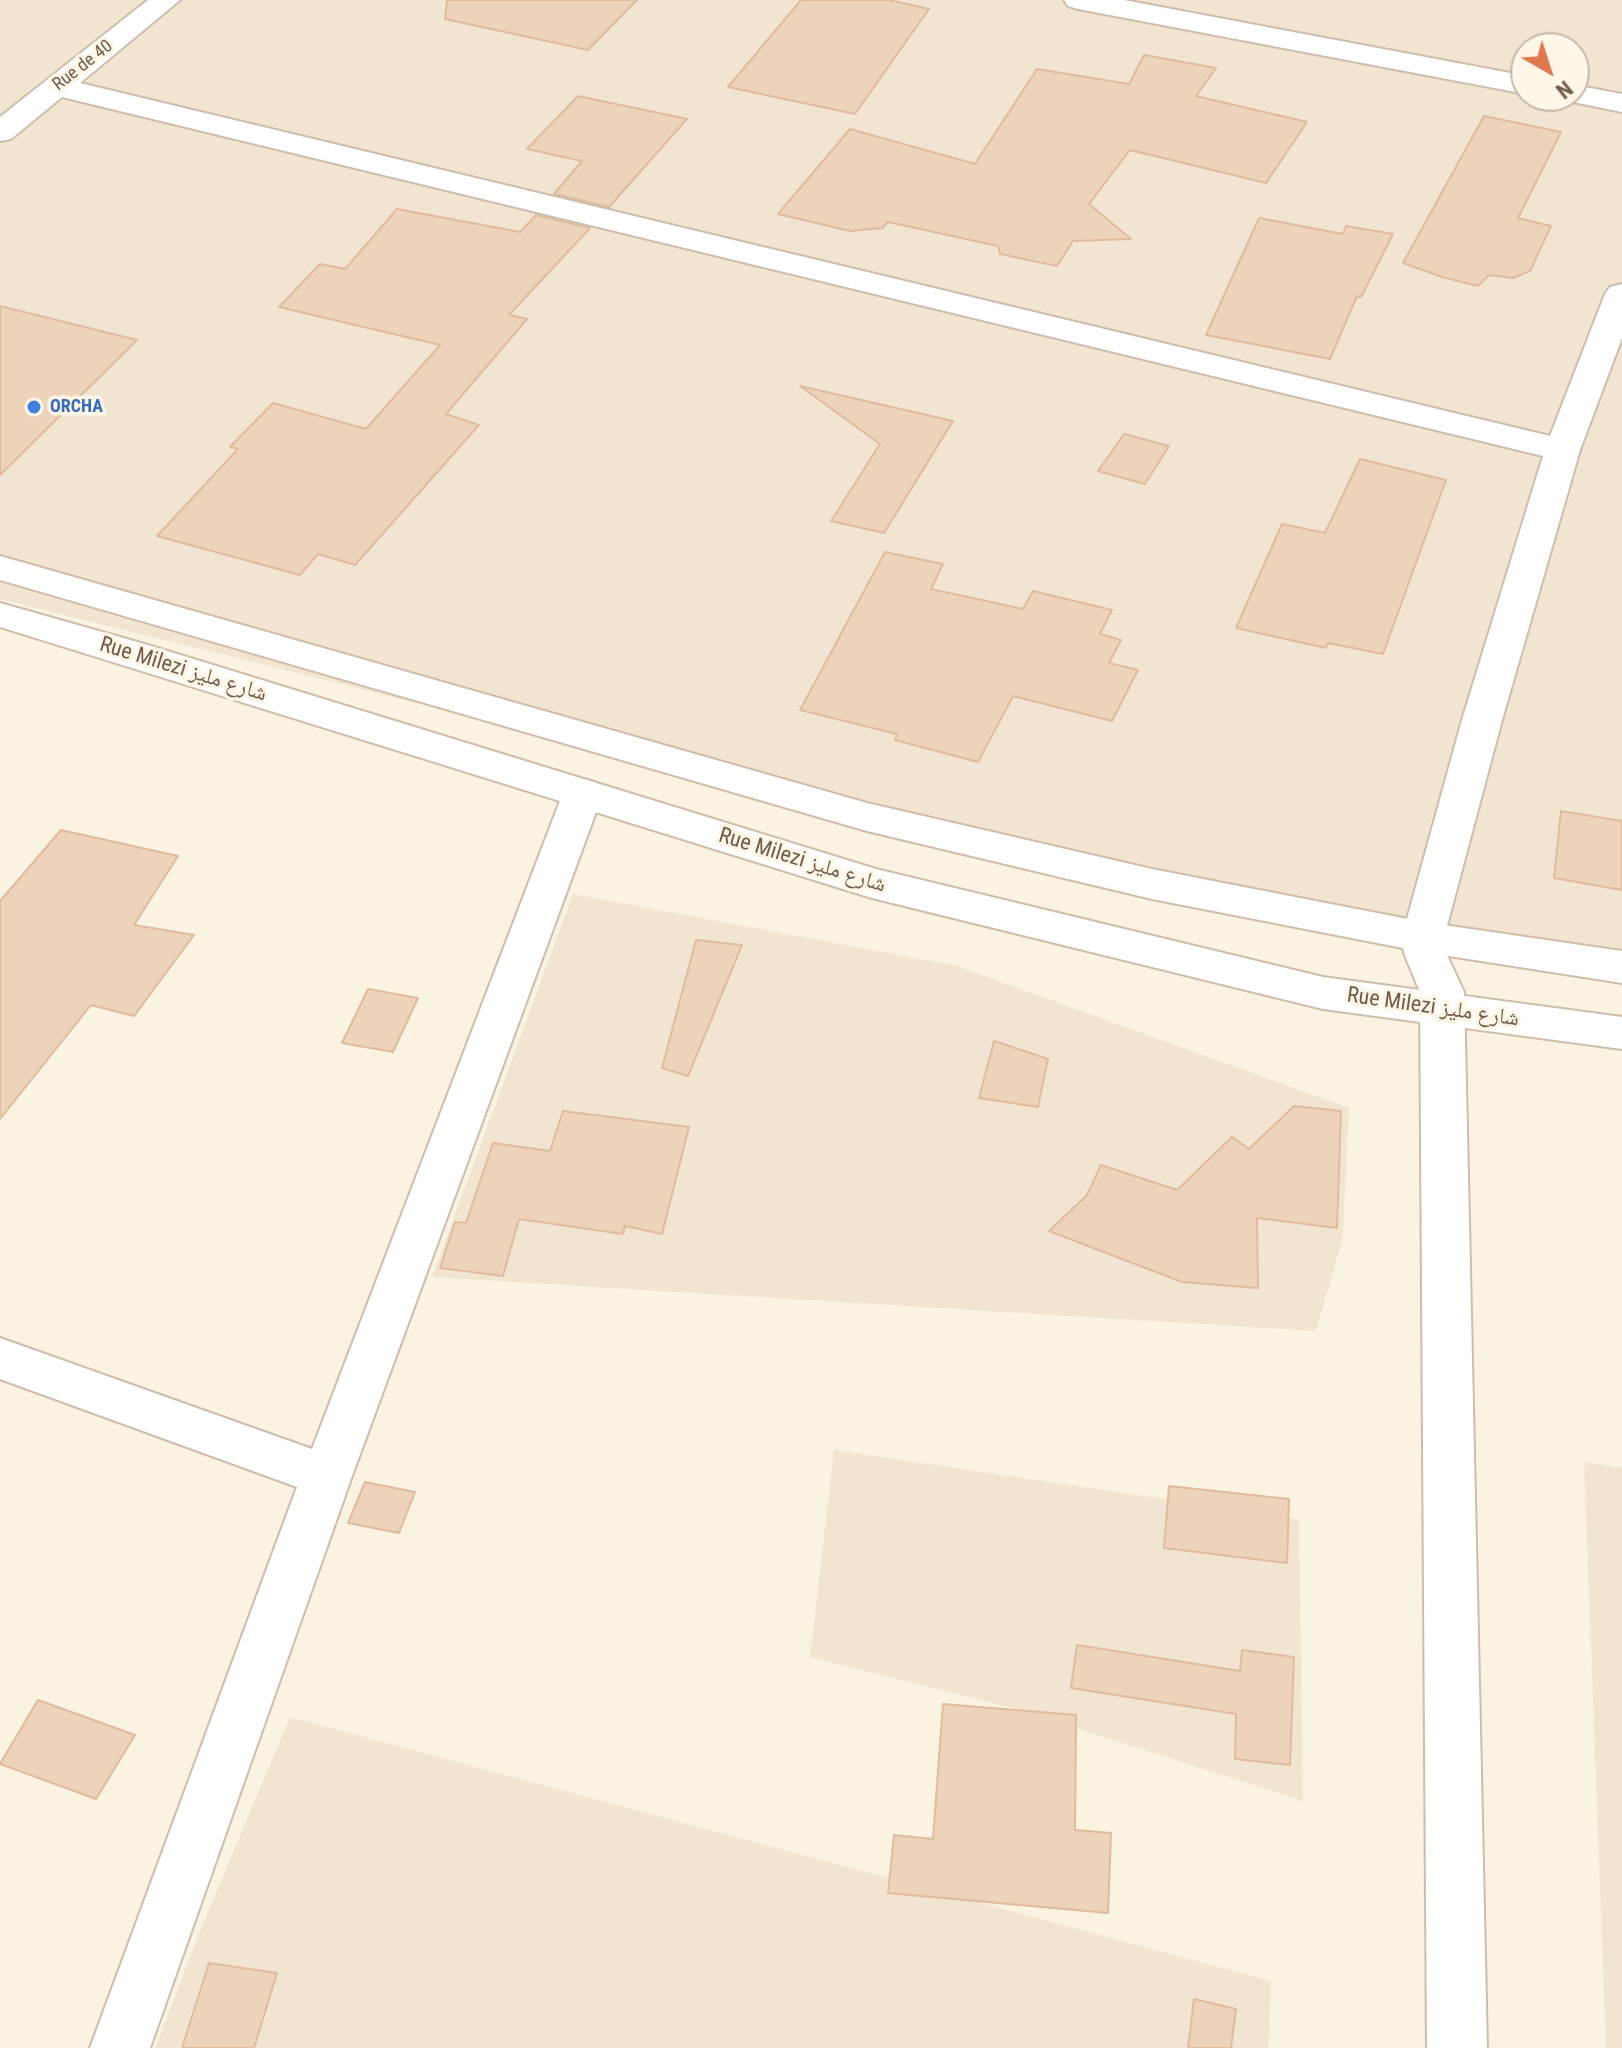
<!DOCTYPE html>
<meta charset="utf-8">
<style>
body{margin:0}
#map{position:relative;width:1622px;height:2048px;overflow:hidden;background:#faf3e2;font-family:"Roboto Condensed",sans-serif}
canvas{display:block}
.north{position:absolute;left:1510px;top:32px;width:80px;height:80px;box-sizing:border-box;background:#fef7e8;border:2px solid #c5b8a9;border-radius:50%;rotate:141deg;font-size:22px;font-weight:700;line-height:32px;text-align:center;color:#705a4a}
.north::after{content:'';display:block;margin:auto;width:28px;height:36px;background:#dd784e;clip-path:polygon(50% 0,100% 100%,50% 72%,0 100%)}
</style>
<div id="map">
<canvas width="1622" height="2048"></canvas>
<div class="north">N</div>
</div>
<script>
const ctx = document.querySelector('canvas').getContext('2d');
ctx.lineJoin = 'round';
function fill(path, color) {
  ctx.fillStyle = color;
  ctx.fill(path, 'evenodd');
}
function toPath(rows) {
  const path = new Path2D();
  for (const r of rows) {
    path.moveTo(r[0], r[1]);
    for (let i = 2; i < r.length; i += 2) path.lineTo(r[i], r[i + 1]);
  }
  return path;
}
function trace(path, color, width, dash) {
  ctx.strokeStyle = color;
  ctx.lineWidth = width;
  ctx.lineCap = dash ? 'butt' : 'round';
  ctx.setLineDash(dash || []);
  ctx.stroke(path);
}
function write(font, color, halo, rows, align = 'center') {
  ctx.font = font + ' "Roboto Condensed","Noto Naskh Arabic",sans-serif';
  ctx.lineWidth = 7;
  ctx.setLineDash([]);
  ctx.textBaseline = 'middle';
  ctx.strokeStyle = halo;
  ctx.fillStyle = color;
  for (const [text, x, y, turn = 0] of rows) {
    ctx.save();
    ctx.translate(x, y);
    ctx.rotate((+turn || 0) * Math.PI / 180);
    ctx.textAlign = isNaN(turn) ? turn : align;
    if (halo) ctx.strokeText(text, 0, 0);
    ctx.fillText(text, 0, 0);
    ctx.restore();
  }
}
const residential = toPath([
 [0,0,1622,0,1622,963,1339,933,0,599],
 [1526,48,1574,48,1574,96,1526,96],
 [573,894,957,966,1349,1108,1343,1237,1316,1331,432,1277],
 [834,1450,1299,1519,1303,1801,1020,1710,810,1657],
 [1584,1462,1622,1468,1622,2048,1606,2048],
 [290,1717,1271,1981,1268,2048,155,2048,202,1926]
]);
const building = toPath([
 [447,0,637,0,588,50,445,19,447,0],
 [801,0,889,0,929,9,855,114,728,87,801,0],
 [1144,55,1216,68,1196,96,1307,122,1266,183,1130,150,1089,204,1131,239,1073,241,1057,266,1000,254,998,246,888,222,882,228,850,231,778,214,850,129,975,164,1037,69,1129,84,1144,55],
 [578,96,687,119,609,207,554,194,582,161,527,149,578,96],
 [1484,116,1561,132,1518,218,1551,226,1530,271,1513,278,1489,275,1478,286,1442,277,1403,263,1484,116],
 [397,209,520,232,536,215,590,228,509,315,527,319,446,414,479,425,355,565,318,554,300,575,157,536,238,449,230,447,273,403,366,429,440,345,279,307,320,264,345,269,397,209],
 [1259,218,1343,234,1346,226,1393,234,1361,297,1357,296,1330,359,1206,335,1259,218],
 [0,306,137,340,0,475,0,306],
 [800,386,953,421,884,533,831,521,880,444,800,386],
 [1124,434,1169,446,1145,484,1098,471,1124,434],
 [1360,459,1446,480,1383,654,1328,643,1326,648,1236,628,1282,524,1325,533,1360,459],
 [885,552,943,564,931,589,1023,609,1033,591,1112,610,1100,634,1121,640,1109,663,1138,670,1112,721,1013,696,978,762,895,740,897,734,800,710,885,552],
 [1561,811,1622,821,1622,890,1554,878,1561,811],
 [61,830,178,856,134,925,194,935,134,1016,91,1005,0,1119,0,901,61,830],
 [696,940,742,945,688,1076,662,1068,696,940],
 [368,989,418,998,393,1052,342,1043,368,989],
 [994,1041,1048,1059,1038,1107,979,1098,994,1041],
 [1294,1106,1341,1111,1337,1228,1257,1218,1258,1288,1182,1282,1049,1231,1087,1195,1101,1165,1177,1190,1232,1137,1249,1149,1294,1106],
 [563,1111,689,1127,662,1234,625,1226,623,1234,519,1219,503,1276,440,1268,455,1222,466,1223,493,1143,550,1151,563,1111],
 [365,1482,415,1492,399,1533,348,1523,365,1482],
 [1169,1486,1289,1499,1287,1563,1164,1548,1169,1486],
 [1077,1645,1240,1671,1242,1650,1294,1657,1290,1765,1235,1759,1236,1714,1071,1688,1077,1645],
 [38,1700,135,1735,96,1799,0,1764,38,1700],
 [943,1704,1076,1715,1075,1830,1111,1833,1108,1913,888,1893,894,1835,933,1839,943,1704],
 [209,1963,277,1973,254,2048,182,2048,209,1963],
 [1194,1999,1236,2009,1231,2048,1188,2048,1194,1999]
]);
const street = toPath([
 [148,0,180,0,80,83,1550,436,1605,294,1610,287,1622,284,1622,338,1580,450,1502,720,1444,937,1446,953,1464,992,1487,2048,1427,2048,1420,992,1404,953,1402,937,1462,720,1543,456,62,97,11,139,0,141,0,117,148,0],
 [1064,0,1124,0,1526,76,1526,94,1078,9,1068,6,1064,0],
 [1574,85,1622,94,1622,112,1563,100,1560,96,1574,96,1574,85],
 [583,779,597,783,603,793,352,1476,150,2048,90,2048,297,1487,0,1379,0,1338,312,1449,563,793,569,783,583,779]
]);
const secondary = toPath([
 [0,556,867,803,1152,869,1423,922,1622,951,1622,983,1423,952,1152,899,867,831,0,580,0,556],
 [0,603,148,645,876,869,1323,977,1622,1017,1622,1049,1323,1009,872,898,0,627,0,603]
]);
const markers = [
 [34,407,8,"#3f7fe0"]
];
const farStreetnames = [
 ["Rue de 40",83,66,-38]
];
const farShopnames = [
 ["ORCHA",50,407]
];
const streetNames = [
 ["Rue Milezi شارع مليز",183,670,17],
 ["Rue Milezi شارع مليز",802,861,17],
 ["Rue Milezi شارع مليز",1433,1008,8]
];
fill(residential, '#f1e5d1');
fill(building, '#eed3bb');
trace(building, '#dfbb9d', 2);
trace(street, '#cdbdac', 4);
trace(secondary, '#cfbdaa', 4);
fill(street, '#fff');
fill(secondary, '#fff');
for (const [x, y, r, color] of markers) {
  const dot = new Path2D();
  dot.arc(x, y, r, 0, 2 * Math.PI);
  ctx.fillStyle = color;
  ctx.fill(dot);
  trace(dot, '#fef7e8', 3);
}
write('18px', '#705a4a', '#fef7e8', farStreetnames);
write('bold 18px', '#366cbe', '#fef7e8', farShopnames, 'left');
write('22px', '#705a4a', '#fef7e8', streetNames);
</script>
